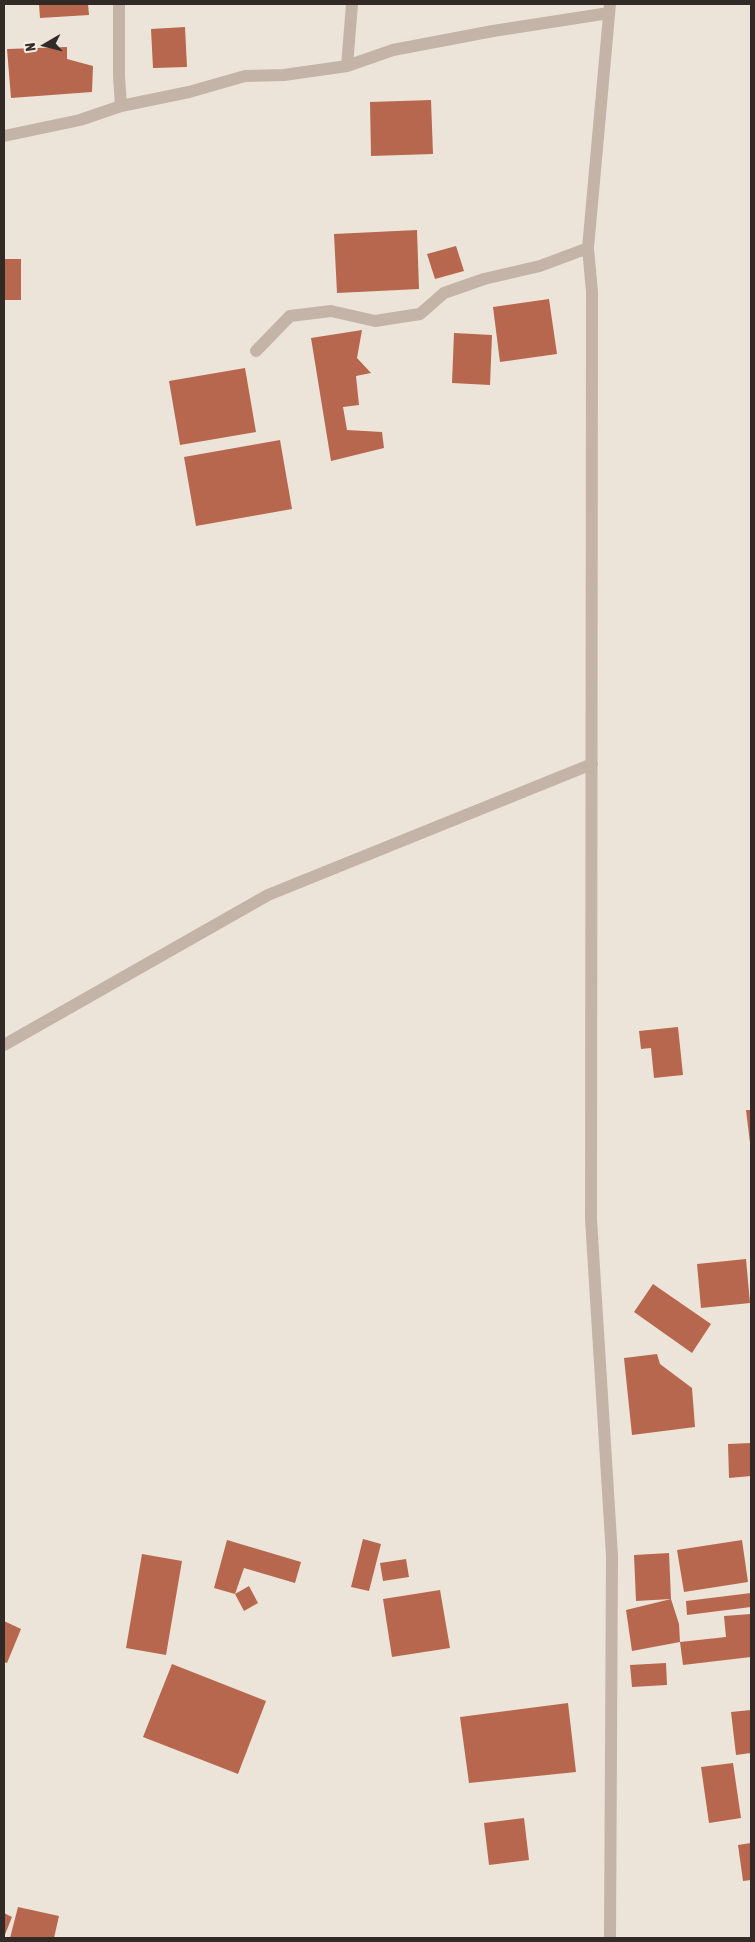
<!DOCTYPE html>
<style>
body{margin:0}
#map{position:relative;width:755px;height:1942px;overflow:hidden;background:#ede4d9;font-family:"Asap Condensed",sans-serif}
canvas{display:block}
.frame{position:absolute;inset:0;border:5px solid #312a26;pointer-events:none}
.north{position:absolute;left:20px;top:20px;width:50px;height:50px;-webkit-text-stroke:4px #f6eee4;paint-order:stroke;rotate:262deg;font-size:14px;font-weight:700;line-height:20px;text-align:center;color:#312a26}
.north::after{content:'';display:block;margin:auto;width:18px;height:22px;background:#312a26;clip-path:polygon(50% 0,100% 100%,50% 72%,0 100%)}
</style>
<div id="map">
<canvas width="755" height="1942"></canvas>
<div class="frame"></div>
<div class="north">N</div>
</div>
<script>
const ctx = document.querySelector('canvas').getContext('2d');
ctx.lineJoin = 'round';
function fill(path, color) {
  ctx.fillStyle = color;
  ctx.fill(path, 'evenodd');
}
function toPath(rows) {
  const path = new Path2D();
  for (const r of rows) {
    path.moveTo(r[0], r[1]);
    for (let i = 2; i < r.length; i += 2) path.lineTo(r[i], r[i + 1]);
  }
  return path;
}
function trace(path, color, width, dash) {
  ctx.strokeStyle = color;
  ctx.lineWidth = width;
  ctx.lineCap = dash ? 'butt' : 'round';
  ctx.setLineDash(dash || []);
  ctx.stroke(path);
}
const building = toPath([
 [39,4,88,4,89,15,40,18],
 [185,27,187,67,153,68,151,29],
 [67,47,67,59,93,66,92,92,11,98,7,49],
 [431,100,433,154,371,156,370,102],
 [417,230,419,289,337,293,334,234],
 [456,246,464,271,435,279,427,254],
 [4,259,21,259,21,300,4,300],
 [549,299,557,354,500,362,493,307],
 [362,330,357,358,371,373,356,376,359,405,343,407,347,430,382,432,384,448,331,461,311,338],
 [454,333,492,335,490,385,452,383],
 [245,368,256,432,180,445,169,381],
 [280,440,292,509,196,526,184,457],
 [678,1027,683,1075,654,1078,651,1048,641,1049,639,1031],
 [746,1110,751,1110,751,1143,750,1143],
 [746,1259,750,1303,701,1308,697,1264],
 [653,1284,711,1324,692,1353,634,1312],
 [657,1354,660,1364,692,1388,695,1427,632,1435,624,1358],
 [751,1443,751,1476,729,1478,728,1444],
 [363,1539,381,1544,369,1591,351,1587],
 [227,1540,301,1562,295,1583,244,1568,235,1594,214,1588],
 [742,1540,748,1582,684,1592,677,1550],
 [669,1553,671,1599,636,1601,634,1555],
 [142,1554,182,1561,166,1655,126,1648],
 [406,1559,409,1577,383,1581,380,1563],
 [249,1586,258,1603,244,1611,235,1594],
 [440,1590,450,1648,392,1657,383,1599],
 [751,1593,751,1607,687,1615,686,1601],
 [671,1599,679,1624,680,1642,632,1651,626,1610],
 [751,1614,751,1657,683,1665,680,1642,726,1637,724,1616],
 [4,1621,21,1629,7,1663,4,1662],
 [666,1663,667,1685,632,1687,630,1665],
 [172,1664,266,1701,238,1774,143,1737],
 [568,1703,576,1772,469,1783,460,1717],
 [751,1710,751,1753,736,1755,731,1712],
 [733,1763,741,1818,709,1823,701,1767],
 [524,1818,529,1860,489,1865,484,1823],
 [751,1843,751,1880,743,1881,738,1845],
 [18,1907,59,1916,54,1938,10,1938],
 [4,1913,12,1917,4,1937]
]);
const street = toPath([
 [352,4,347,66,393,50,493,31,609,13],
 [121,106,189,92,245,76,284,75,347,66],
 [4,136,80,120,121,106,119,76,119,4],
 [256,351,290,316,331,311,375,321,420,314,444,293,484,279,540,266,588,248],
 [4,1045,268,895,592,764],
 [610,1938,612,1556,591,1219,592,292,588,248,610,4]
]);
fill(building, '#b7674d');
trace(street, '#c4b4a7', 12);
</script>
